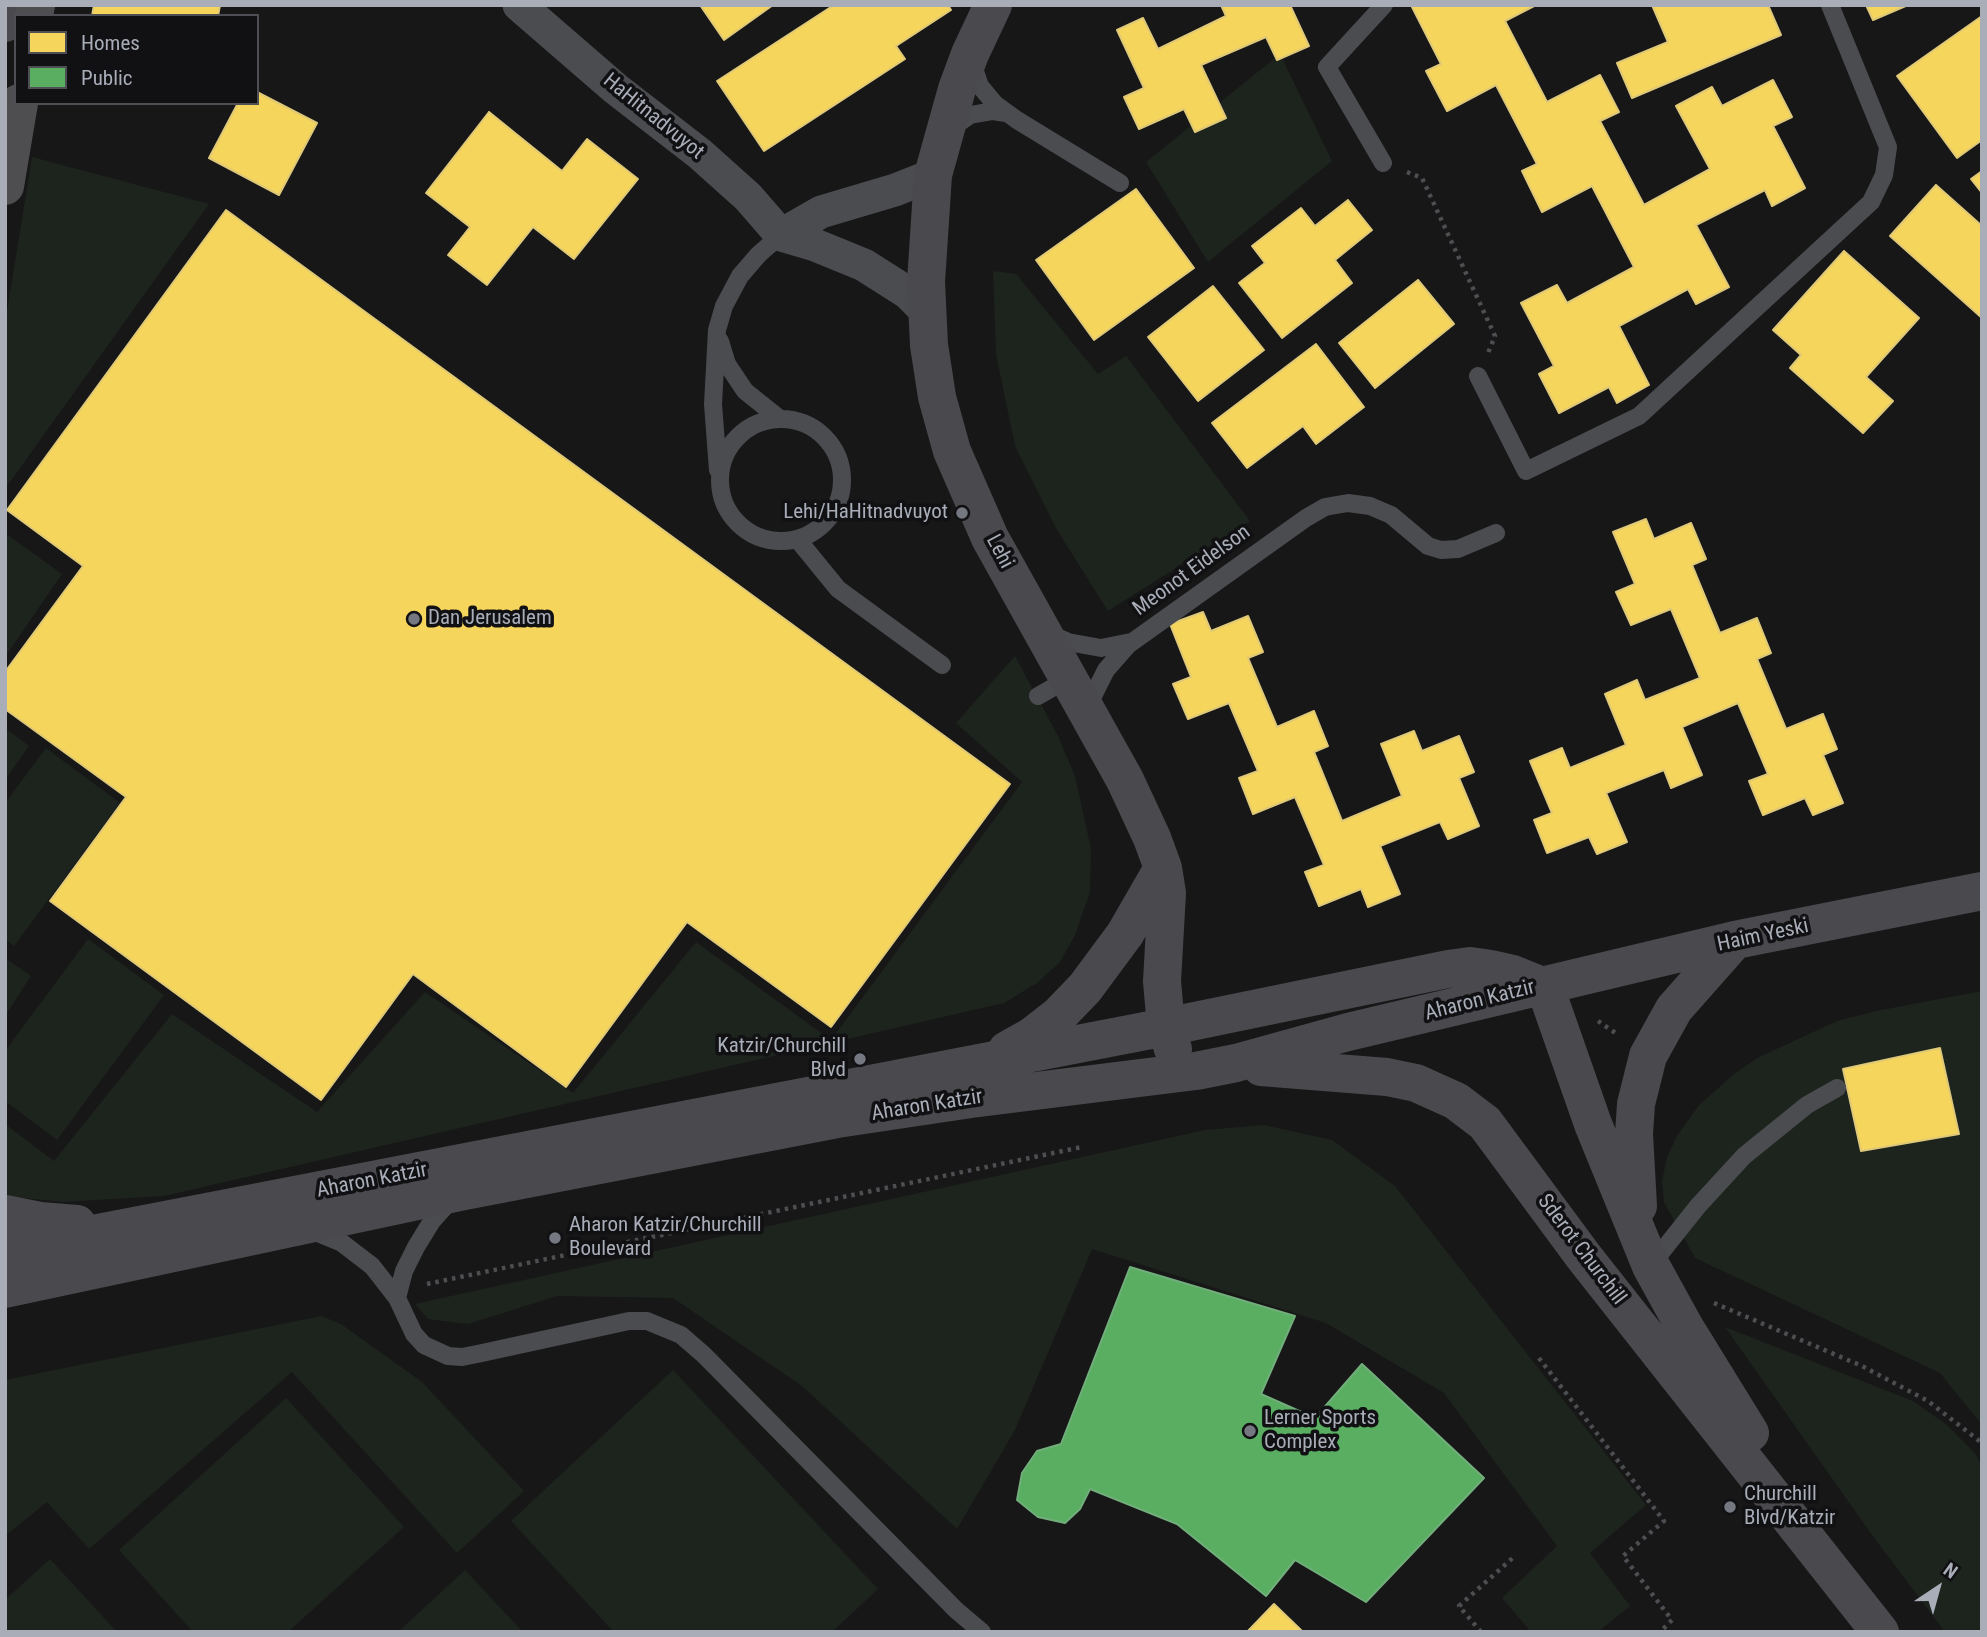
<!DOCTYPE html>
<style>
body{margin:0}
#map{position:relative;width:1987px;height:1637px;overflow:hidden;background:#171717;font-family:"Roboto Condensed",sans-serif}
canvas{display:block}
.frame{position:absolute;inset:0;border:7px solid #a8adb8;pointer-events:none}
.legend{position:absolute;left:14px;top:14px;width:245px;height:91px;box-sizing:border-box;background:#111113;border:2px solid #4d4f55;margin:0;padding:9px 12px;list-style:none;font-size:21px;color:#a8adb8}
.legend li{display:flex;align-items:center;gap:14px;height:35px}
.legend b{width:35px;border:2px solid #4d4f55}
.north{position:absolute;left:1903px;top:1553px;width:70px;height:70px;-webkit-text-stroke:5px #111113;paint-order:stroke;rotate:36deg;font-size:19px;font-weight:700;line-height:28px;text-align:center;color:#a8adb8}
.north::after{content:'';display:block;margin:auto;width:24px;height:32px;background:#a8adb8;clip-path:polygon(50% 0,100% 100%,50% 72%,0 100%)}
</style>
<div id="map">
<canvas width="1987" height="1637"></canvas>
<div class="frame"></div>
<ul class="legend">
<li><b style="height:19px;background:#f6d55c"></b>Homes</li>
<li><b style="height:19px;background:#5aae61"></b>Public</li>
</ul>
<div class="north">N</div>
</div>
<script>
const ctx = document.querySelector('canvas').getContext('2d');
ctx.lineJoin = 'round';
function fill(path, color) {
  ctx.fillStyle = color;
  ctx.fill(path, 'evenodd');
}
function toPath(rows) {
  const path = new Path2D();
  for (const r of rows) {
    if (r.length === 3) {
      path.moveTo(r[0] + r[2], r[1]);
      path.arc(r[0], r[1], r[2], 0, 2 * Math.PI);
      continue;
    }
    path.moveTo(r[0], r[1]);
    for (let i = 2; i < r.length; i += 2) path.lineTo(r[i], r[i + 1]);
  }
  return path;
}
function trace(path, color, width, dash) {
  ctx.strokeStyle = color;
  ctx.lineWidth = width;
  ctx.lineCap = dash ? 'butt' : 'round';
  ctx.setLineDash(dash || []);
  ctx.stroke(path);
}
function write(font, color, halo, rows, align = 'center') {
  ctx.font = font + ' "Roboto Condensed",sans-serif';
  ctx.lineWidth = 7;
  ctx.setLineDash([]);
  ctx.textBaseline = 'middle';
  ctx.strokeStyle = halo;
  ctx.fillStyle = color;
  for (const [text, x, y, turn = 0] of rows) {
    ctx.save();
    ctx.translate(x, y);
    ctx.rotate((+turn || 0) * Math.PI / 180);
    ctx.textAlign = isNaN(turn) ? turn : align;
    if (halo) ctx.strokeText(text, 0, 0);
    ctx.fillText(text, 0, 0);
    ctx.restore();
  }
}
const green = toPath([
 [1280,54,1332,161,1208,262,1146,162],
 [32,157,209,204,5,489,5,324],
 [993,271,1016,274,1098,374,1126,356,1250,521,1108,611,1057,530,1015,446,996,354],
 [5,533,62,574,5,657],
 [1015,656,1058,736,1075,776,1091,849,1090,892,1075,935,1060,962,1037,983,1004,1003,164,1196,63,1202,5,1196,5,1124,54,1161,172,1014,317,1112,425,992,573,1093,696,942,831,1040,1022,782,956,723],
 [5,728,29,746,5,780],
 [46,748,120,803,14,946,5,939,5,803],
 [88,939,164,995,57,1140,5,1101,5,1051],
 [5,958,31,976,5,1016],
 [1982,991,1982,1425,1940,1373,1695,1258,1664,1202,1662,1181,1667,1157,1677,1136,1699,1105,1734,1074,1759,1057,1837,1021,1876,1011],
 [1264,1125,1332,1140,1395,1186,1646,1505,1590,1553,1630,1606,1598,1632,1531,1632,1502,1598,1557,1546,1444,1393,1326,1323,1092,1249,1015,1430,957,1529,802,1386,673,1298,557,1296,468,1324,428,1319,415,1304,1205,1130],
 [321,1316,341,1324,422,1382,524,1491,457,1553,292,1372,89,1549,47,1502,5,1536,5,1380],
 [1725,1327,1913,1401,1947,1425,1975,1453,1982,1467,1982,1632,1945,1632,1872,1535],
 [673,1370,878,1589,832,1632,614,1632,511,1521],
 [286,1398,404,1527,288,1632,193,1632,119,1550],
 [50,1559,117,1632,5,1632,5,1600],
 [465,1570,523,1632,398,1632]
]);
const homes = toPath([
 [94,5,220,5,218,16,92,16,94,5],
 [700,5,773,5,724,40,700,5],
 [834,5,948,5,951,10,896,46,905,59,764,151,717,81,834,5],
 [1221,5,1290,5,1309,46,1277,60,1266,37,1201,65,1226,118,1195,132,1184,109,1139,129,1124,97,1144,88,1117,30,1143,18,1158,49,1226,16,1221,5],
 [1411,5,1536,5,1505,21,1547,102,1600,75,1619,112,1600,121,1644,205,1710,169,1676,106,1712,87,1722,106,1773,80,1792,117,1773,126,1805,188,1772,206,1765,190,1696,225,1729,287,1696,304,1688,289,1619,326,1649,385,1617,403,1609,387,1559,413,1539,374,1554,366,1521,303,1557,285,1567,303,1634,267,1592,186,1542,212,1522,171,1537,164,1496,85,1447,111,1426,71,1441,64,1411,5],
 [1652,5,1768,5,1781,35,1632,98,1617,63,1668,42,1652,5],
 [1866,5,1908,5,1873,20,1866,5],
 [1982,16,1982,140,1957,158,1897,76,1982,16],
 [257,92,317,123,279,195,209,158,238,103,257,103,257,92],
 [489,112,562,171,587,139,638,179,574,259,533,227,487,285,448,255,470,227,426,193,489,112],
 [1982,171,1982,193,1971,179,1982,171],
 [1936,185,1982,226,1982,318,1890,236,1936,185],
 [1136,189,1194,268,1094,340,1036,260,1136,189],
 [1348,200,1372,230,1335,260,1352,283,1282,338,1239,283,1265,263,1252,246,1301,208,1315,226,1348,200],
 [226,210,1010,784,831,1027,687,922,566,1087,413,974,321,1100,50,901,126,797,5,709,5,672,83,566,7,510,226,210],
 [1844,251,1919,318,1866,377,1893,401,1863,433,1790,368,1801,355,1773,330,1844,251],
 [1418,280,1454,324,1375,388,1339,343,1418,280],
 [1213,286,1264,350,1198,401,1148,337,1213,286],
 [1316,344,1364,407,1316,444,1303,426,1247,468,1212,423,1316,344],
 [1646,519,1654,539,1691,523,1706,559,1692,565,1720,633,1757,618,1771,653,1757,659,1786,729,1823,714,1837,749,1823,755,1843,803,1813,815,1805,798,1763,815,1749,781,1768,774,1738,703,1682,727,1702,775,1671,788,1664,770,1606,793,1627,842,1597,854,1589,837,1547,853,1534,820,1552,813,1530,761,1562,748,1570,768,1626,745,1605,694,1637,680,1645,700,1700,678,1671,609,1631,625,1616,592,1635,584,1613,532,1646,519],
 [1203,612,1211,631,1248,616,1263,652,1248,658,1277,727,1314,711,1328,746,1314,752,1342,821,1402,796,1381,744,1414,731,1422,751,1459,736,1474,772,1459,778,1479,826,1448,839,1440,822,1380,846,1400,894,1368,907,1361,889,1319,906,1305,872,1324,865,1295,797,1253,814,1239,778,1258,771,1229,703,1188,719,1173,684,1191,677,1170,624,1203,612],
 [1940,1048,1959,1134,1861,1151,1843,1069,1940,1048],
 [1274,1604,1303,1632,1247,1632,1274,1604]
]);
const public = toPath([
 [1130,1267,1295,1316,1261,1394,1315,1418,1362,1364,1484,1478,1366,1602,1295,1560,1266,1596,1177,1524,1090,1489,1080,1509,1065,1523,1038,1517,1017,1500,1022,1473,1037,1451,1061,1444,1130,1267]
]);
const path = toPath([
 [1407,172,1422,178,1495,336,1488,353],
 [1598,1021,1617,1034],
 [427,1284,1082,1147],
 [1714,1303,1862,1366,1928,1401,1982,1443],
 [1539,1358,1664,1521,1623,1556,1672,1620,1660,1632],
 [1481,1632,1459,1606,1516,1555]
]);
const lane = toPath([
 [972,63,980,86,995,104,1017,120,1120,183],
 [951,128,970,115,993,111,1006,113],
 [1383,163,1327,67,1384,5],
 [720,341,727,364,745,391,780,419],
 [1478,376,1526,471,1639,416,1871,202,1884,175,1888,147,1830,5],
 [781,480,61],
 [718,470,713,404,717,330,724,306,740,276,759,254,781,235],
 [798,540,838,589,942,665],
 [1050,634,1068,642,1101,648,1131,642],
 [1038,696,1068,679],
 [1087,708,1106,670,1128,645,1306,518,1325,507,1348,503,1370,506,1391,515,1428,546,1441,550,1458,549,1496,533],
 [313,1231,342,1243,372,1266,397,1298,414,1334,424,1345,448,1356,462,1357,482,1353,629,1321,647,1321,681,1335,704,1355,956,1610,982,1632],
 [1651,1265,1698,1206,1744,1156,1807,1105,1837,1088],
 [397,1298,404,1271,416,1247,432,1221,450,1201]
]);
const street = toPath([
 [519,5,616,89,700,154,748,197,781,235,815,245,864,265,908,293,926,311],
 [781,235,821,212,895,190,933,175]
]);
const secondary = toPath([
 [993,5,970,54,957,89,933,175,926,282,929,345,937,397,952,451,990,538,1125,780,1152,838,1163,868,1167,893,1162,981,1166,1027,1173,1049],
 [5,23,7,5],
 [1545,987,1593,1124,1651,1266,1684,1326,1750,1433],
 [1007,1050,1032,1036,1059,1015,1085,988,1125,934,1163,868],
 [1261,1067,1387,1077,1416,1083,1456,1101,1485,1123,1584,1257,1880,1632],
 [1638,1206,1634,1134,1636,1104,1648,1056,1674,1009,1735,940],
 [5,1214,40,1221,77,1224],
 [5,1251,1166,1027,1448,969,1470,966,1491,969,1513,974,1545,987],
 [5,1289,460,1192,837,1119,971,1099,1196,1071,1236,1063,1348,1032,1735,940,1982,891]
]);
const highway = toPath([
 [34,16,36,5],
 [5,186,19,103]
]);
const markers = [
 [962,513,7,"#757880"],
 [414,619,7,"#757880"],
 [860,1059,7,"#757880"],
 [555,1238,7,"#757880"],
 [1250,1431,7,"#757880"],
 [1730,1507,7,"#757880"]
];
const streetNames = [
 ["HaHitnadvuyot",653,117,39],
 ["Lehi",999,552,62],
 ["Meonot Eidelson",1192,571,-36],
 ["Haim Yeski",1763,936,-12],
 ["Aharon Katzir",1480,1001,-14],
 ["Aharon Katzir",927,1106,-9],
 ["Aharon Katzir",372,1181,-11],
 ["Sderot Churchill",1581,1250,53]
];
const poiNames = [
 ["Lehi/HaHitnadvuyot",948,513,"right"],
 ["Dan Jerusalem",428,619],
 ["Katzir/Churchill",846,1047,"right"],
 ["Blvd",846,1071,"right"],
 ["Aharon Katzir/Churchill",569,1226],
 ["Boulevard",569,1250],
 ["Lerner Sports",1264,1419],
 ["Complex",1264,1443],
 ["Churchill",1744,1495],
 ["Blvd/Katzir",1744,1519]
];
fill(green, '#1d241e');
fill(homes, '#f6d55c');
trace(homes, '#dfc978', 2);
fill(public, '#5aae61');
trace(public, '#71ae7b', 2);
trace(path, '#4d4e52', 4.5, [3.5, 5]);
trace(lane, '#4b4c50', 18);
trace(street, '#4b4c50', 33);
trace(secondary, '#4a4a4e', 38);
trace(highway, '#4e4e51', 38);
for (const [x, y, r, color] of markers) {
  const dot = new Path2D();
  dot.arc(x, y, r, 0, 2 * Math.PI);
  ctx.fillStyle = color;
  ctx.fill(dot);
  trace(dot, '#111113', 2.5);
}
write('21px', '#a8adb8', '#111113', streetNames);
write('21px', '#a8adb8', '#111113', poiNames, 'left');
</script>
